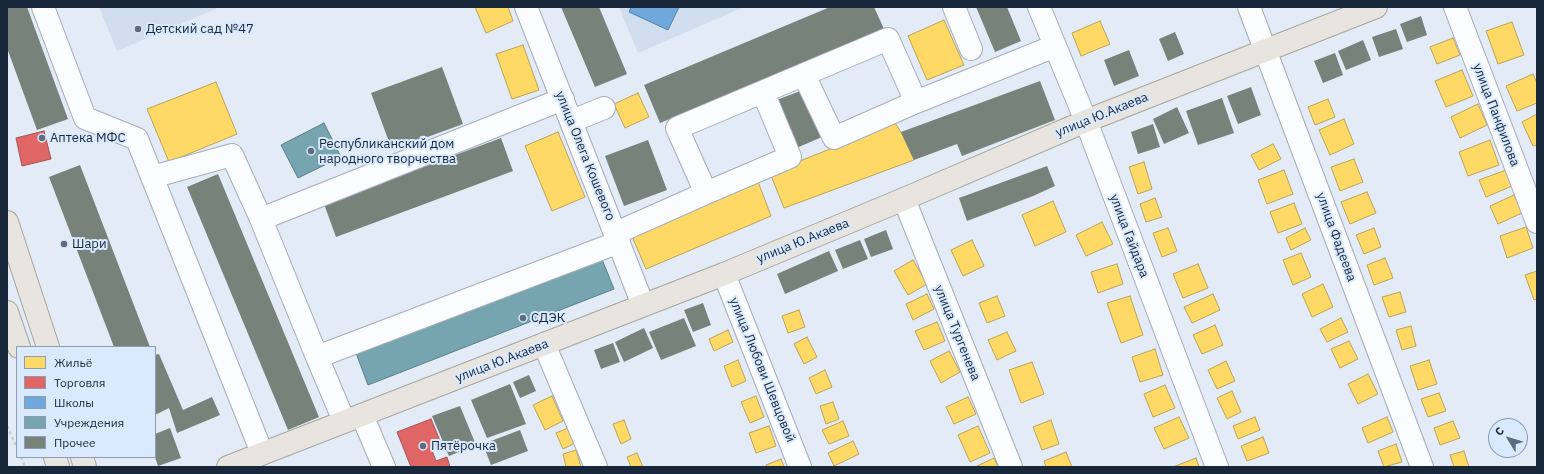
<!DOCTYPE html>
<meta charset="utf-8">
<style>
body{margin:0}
#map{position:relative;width:1544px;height:474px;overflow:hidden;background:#e2ebf6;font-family:"IBM Plex Sans",sans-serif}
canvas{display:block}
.frame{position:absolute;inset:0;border:8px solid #19273a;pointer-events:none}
.legend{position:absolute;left:16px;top:346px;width:140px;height:112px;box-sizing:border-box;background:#daeafe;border:1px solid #8d9cb0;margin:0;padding:5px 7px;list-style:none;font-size:12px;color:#19273a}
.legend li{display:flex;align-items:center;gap:8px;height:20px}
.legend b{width:20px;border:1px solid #8d9cb0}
.north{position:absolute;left:1488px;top:418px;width:40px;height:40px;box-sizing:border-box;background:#daeafe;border:1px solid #8d9cb0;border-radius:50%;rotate:308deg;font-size:11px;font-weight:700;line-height:16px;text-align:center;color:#19273a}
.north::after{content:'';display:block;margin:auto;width:14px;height:18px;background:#5f6c7c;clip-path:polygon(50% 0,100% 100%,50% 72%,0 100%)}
</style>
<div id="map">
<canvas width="1544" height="474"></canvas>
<div class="frame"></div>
<ul class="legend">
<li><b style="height:11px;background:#ffd966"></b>Жильё</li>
<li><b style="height:11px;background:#e06666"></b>Торговля</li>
<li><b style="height:11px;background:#6fa8dc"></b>Школы</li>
<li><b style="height:11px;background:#76a5af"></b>Учреждения</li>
<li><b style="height:11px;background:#77827b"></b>Прочее</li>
</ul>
<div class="north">С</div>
</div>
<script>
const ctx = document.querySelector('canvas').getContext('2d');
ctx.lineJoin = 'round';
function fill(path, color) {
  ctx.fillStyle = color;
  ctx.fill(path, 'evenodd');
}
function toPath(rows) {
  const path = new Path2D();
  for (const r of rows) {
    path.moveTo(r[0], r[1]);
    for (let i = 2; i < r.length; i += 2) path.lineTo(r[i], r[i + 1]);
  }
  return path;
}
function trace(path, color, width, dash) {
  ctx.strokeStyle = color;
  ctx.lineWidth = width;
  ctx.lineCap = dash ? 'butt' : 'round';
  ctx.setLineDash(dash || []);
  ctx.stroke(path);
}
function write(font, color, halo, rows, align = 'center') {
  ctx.font = font + ' "IBM Plex Sans",sans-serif';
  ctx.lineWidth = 4;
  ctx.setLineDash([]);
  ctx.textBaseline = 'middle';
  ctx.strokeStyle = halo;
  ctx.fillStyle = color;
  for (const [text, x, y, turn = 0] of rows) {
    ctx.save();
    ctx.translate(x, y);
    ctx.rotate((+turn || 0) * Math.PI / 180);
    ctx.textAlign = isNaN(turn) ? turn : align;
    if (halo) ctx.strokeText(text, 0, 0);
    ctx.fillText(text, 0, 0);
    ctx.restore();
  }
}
const built = toPath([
 [99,7,220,7,117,51],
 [619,7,744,7,638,53]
]);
const homes = toPath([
 [475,7,508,7,513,21,486,33,475,7],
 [944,20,964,65,927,80,908,36,944,20],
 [1100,21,1110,44,1081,56,1072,33,1100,21],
 [1512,22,1524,55,1498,64,1486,31,1512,22],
 [1453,38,1460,55,1437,64,1430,47,1453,38],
 [523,45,539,90,512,99,496,54,523,45],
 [1462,70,1473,96,1446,107,1435,81,1462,70],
 [1533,74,1537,83,1537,103,1517,111,1506,86,1533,74],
 [216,82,237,134,169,162,147,109,216,82],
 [638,93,649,117,625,128,614,104,638,93],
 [1328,99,1335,117,1315,125,1308,107,1328,99],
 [1478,104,1487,125,1460,138,1451,117,1478,104],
 [1537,114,1537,145,1533,146,1522,122,1537,114],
 [1344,119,1354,144,1330,155,1319,130,1344,119],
 [895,123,901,132,914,160,784,208,770,173,895,123],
 [558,132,585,197,552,211,525,146,558,132],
 [1490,140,1499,165,1468,176,1459,152,1490,140],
 [1273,144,1281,159,1259,170,1251,155,1273,144],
 [1354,159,1363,182,1340,191,1331,167,1354,159],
 [1144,162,1152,189,1138,194,1129,167,1144,162],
 [1284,170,1293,194,1267,204,1258,180,1284,170],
 [1506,170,1512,186,1486,197,1479,180,1506,170],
 [757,179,771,216,646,269,631,234,757,179],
 [1367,192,1376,213,1350,224,1341,202,1367,192],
 [1514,195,1522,213,1498,224,1490,206,1514,195],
 [1155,198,1162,217,1146,222,1140,204,1155,198],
 [1053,201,1066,232,1035,246,1022,215,1053,201],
 [1294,203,1302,224,1278,233,1270,212,1294,203],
 [1102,222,1113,244,1086,256,1076,235,1102,222],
 [1526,227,1533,248,1507,258,1500,236,1526,227],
 [1168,228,1177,251,1162,257,1153,233,1168,228],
 [1305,228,1311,240,1291,250,1286,238,1305,228],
 [1374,228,1381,247,1364,254,1356,235,1374,228],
 [972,240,984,266,963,276,951,250,972,240],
 [1301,253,1311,277,1293,285,1283,260,1301,253],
 [1385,258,1393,278,1374,285,1367,265,1385,258],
 [913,260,927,284,908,295,894,271,913,260],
 [1117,264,1123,284,1098,293,1091,272,1117,264],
 [1198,264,1208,288,1183,298,1173,274,1198,264],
 [1537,271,1537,299,1534,300,1525,275,1537,271],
 [1323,284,1333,307,1312,317,1302,294,1323,284],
 [1400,292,1406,312,1389,317,1382,297,1400,292],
 [927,294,934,309,913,320,906,304,927,294],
 [1213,294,1220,310,1192,323,1184,307,1213,294],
 [997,296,1005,316,987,323,979,303,997,296],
 [1130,296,1143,335,1121,343,1107,303,1130,296],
 [799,310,805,327,788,333,782,316,799,310],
 [1341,318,1348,332,1327,342,1320,329,1341,318],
 [937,322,945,341,924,350,915,331,937,322],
 [1215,325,1223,345,1202,354,1193,335,1215,325],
 [1411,326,1416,346,1402,350,1396,330,1411,326],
 [728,330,733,342,714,351,709,339,728,330],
 [1007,332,1016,351,997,360,988,340,1007,332],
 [807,337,817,357,804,364,794,344,807,337],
 [1349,341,1358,359,1340,368,1331,349,1349,341],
 [1155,349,1163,375,1140,382,1132,357,1155,349],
 [949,351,960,372,941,383,930,361,949,351],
 [738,360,746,381,732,387,724,366,738,360],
 [1429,360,1437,384,1418,390,1410,366,1429,360],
 [1226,361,1235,381,1217,389,1208,370,1226,361],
 [1032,362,1044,394,1021,403,1009,370,1032,362],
 [825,370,832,387,816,394,809,378,825,370],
 [1368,374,1378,394,1358,404,1348,384,1368,374],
 [1165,385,1175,408,1153,417,1144,394,1165,385],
 [1232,391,1241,412,1227,419,1217,398,1232,391],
 [1439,393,1446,411,1428,417,1421,399,1439,393],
 [552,396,563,421,545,430,533,405,552,396],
 [756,396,764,417,750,423,741,402,756,396],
 [968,397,976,414,954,424,946,407,968,397],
 [833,402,839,419,826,424,820,406,833,402],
 [1179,417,1189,438,1164,449,1154,428,1179,417],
 [1255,417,1260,430,1238,439,1233,426,1255,417],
 [1387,417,1393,432,1368,443,1362,428,1387,417],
 [624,420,631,439,621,444,613,424,624,420],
 [1051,420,1059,444,1042,450,1033,427,1051,420],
 [843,421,849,436,829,444,822,430,843,421],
 [1453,421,1460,438,1440,445,1434,428,1453,421],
 [769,426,776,446,756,453,749,433,769,426],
 [978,426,990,453,970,462,958,435,978,426],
 [568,428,575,443,563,449,556,433,568,428],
 [1263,437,1269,453,1247,461,1241,446,1263,437],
 [853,441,859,454,834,466,828,453,853,441],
 [1396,444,1402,462,1384,467,1378,451,1396,444],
 [576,450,581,467,566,467,563,454,576,450],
 [1464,451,1469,467,1454,467,1450,455,1464,451],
 [1066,452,1072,467,1046,467,1044,461,1066,452],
 [637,453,643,467,631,467,627,457,637,453],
 [994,458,998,467,975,467,994,458],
 [1196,458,1199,467,1173,467,1196,458],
 [781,459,784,467,767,467,766,465,781,459]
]);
const shops = toPath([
 [44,131,51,159,22,166,16,138,44,131],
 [431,419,441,443,431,448,436,461,447,457,450,467,411,467,397,432,431,419]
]);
const schools = toPath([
 [631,7,679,7,668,30,629,12,631,7]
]);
const public = toPath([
 [324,123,341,157,298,178,281,145,324,123],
 [601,257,614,289,368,385,356,353,601,257]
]);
const building = toPath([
 [7,7,27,7,68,119,37,130,7,48],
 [561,7,599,7,627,74,595,87],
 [830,7,874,7,884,29,660,123,644,85],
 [976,7,1007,7,1021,41,995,52],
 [1421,16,1427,35,1407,42,1400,24],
 [1396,29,1403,49,1379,57,1372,37],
 [1175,32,1184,54,1168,61,1159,39],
 [1363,40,1371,60,1346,70,1338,51],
 [1129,50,1139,76,1114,86,1104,60],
 [1335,53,1343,75,1323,83,1314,61],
 [442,67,463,124,392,150,371,93],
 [1040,81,1055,120,962,156,957,144,914,160,901,132],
 [1251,87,1261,115,1238,124,1227,96],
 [803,90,822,137,794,149,774,101],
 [1222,98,1234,133,1198,145,1186,111],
 [1177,107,1189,133,1164,144,1153,119],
 [1153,124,1160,147,1138,154,1131,132],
 [501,138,513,171,336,237,324,204],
 [648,140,667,190,624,206,605,156],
 [80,165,150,347,114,347,49,177],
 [1047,166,1055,186,1033,196,967,221,959,198],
 [218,174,319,417,288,430,187,187],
 [886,230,893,249,871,257,864,239],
 [860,240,868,259,843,269,835,250],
 [829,251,838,271,785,294,777,274],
 [703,303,711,325,693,332,684,310],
 [684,318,696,346,661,360,649,332],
 [644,328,653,348,624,362,615,342],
 [613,343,620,362,601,369,594,350],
 [159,354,183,410,212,397,220,415,177,433,169,408,155,415,155,355],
 [529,375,536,391,520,398,513,382],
 [510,384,526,424,487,438,471,400],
 [460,406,476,445,449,456,432,416],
 [170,428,181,458,158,466,155,457,155,434],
 [520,430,528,451,491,465,483,444]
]);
const path = toPath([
 [7,426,17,448],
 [21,457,25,467]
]);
const minor = toPath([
 [43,7,85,118,137,139,262,453],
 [526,7,643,305],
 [954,7,971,49],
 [1039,7,1086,121,1217,467],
 [1249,7,1422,467],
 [1455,7,1537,222],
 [804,75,834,138,916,102],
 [572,121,604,108],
 [152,177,232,155,261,219,317,357],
 [706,193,790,157,763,92],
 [904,199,1011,467],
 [261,219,563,99],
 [616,233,706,193,677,128,888,39,916,102,1055,46],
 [724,274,800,467],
 [544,344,596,467],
 [362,415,384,467],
 [344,421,317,357,619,242]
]);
const major = toPath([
 [7,222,48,347],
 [7,312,19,347],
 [55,457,58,467],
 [82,457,85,467],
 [228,467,724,274,904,199,1086,121,1376,7]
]);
const markers = [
 [138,29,4,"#5f6c7c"],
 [42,138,4,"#5f6c7c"],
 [311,151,4,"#5f6c7c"],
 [64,244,4,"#5f6c7c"],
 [523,318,4,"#5f6c7c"],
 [423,446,4,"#5f6c7c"]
];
const poiNames = [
 ["Детский сад №47",146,29],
 ["Аптека МФС",50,138],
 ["Республиканский дом",319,144],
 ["народного творчества",319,159],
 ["Шари",72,244],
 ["СДЭК",531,318],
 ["Пятёрочка",431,446]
];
const streetNames = [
 ["улица Ю.Акаева",1102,115,-22],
 ["улица Панфилова",1496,115,69],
 ["улица Олега Кошевого",585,156,68],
 ["улица Гайдара",1129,236,69],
 ["улица Фадеева",1336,237,70],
 ["улица Ю.Акаева",803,241,-22],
 ["улица Тургенева",957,333,68],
 ["улица Ю.Акаева",502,361,-21],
 ["улица Любови Шевцовой",762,370,68]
];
fill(built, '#d1deef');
fill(homes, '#ffd966');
trace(homes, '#baa459', 1);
fill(shops, '#e06666');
trace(shops, '#a45359', 1);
fill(schools, '#6fa8dc');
trace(schools, '#5581ab', 1);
fill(public, '#76a5af');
trace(public, '#5a7f8c', 1);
fill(building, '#77827b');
trace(minor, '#a3adbb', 24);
trace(major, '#a7a59e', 24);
trace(path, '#c7ccd0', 2.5, [3, 3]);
trace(minor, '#fbfcfe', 22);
trace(major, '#e8e5e0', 22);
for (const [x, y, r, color] of markers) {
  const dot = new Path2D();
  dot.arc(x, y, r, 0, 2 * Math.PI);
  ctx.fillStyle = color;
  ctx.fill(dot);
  trace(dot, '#daeafe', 1.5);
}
write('13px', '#19273a', '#daeafe', poiNames, 'left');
write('13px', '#19273a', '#daeafe', streetNames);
</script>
